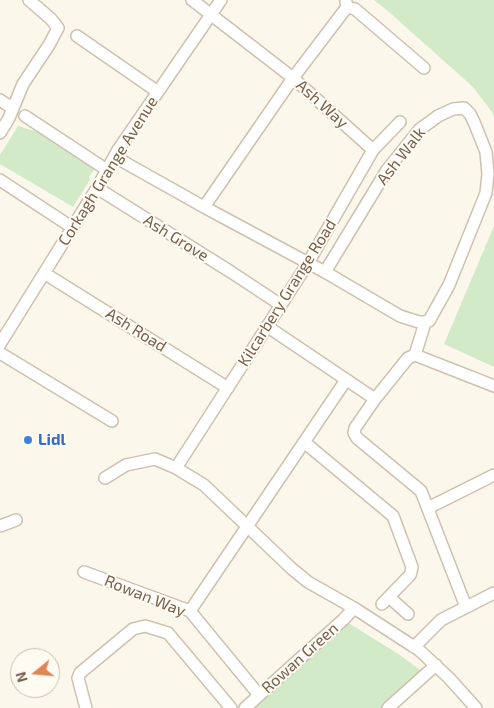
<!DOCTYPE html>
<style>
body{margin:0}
#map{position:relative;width:494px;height:708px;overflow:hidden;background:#fcf7eb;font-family:"Exo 2",sans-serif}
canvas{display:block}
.north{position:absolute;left:10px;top:648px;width:50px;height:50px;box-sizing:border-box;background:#fefbf2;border:1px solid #c8bdb0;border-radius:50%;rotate:253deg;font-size:14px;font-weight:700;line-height:20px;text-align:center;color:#76614e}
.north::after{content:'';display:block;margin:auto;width:18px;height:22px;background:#df8557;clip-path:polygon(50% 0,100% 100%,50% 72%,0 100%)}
</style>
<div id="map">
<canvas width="494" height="708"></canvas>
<div class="north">N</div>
</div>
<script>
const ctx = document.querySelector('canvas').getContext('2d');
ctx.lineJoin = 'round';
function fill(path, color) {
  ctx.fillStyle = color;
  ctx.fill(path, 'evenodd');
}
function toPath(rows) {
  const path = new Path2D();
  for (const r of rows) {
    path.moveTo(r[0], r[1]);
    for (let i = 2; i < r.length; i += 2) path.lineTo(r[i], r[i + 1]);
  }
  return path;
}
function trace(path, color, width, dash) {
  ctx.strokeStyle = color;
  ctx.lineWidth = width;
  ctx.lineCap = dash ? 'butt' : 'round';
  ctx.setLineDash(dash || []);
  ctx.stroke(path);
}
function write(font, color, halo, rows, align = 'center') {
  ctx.font = font + ' "Exo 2",sans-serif';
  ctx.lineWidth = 4;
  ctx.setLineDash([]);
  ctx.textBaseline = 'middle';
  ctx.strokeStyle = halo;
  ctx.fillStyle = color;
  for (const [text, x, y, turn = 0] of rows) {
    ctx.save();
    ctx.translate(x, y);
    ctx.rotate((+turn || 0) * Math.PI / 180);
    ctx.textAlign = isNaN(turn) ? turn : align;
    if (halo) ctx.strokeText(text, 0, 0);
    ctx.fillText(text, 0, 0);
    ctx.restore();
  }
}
const green = toPath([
 [374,0,494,0,494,117,492,112,473,87,389,12],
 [18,126,38,132,79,159,81,156,97,166,89,177,90,180,73,207,0,164,0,155],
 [494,226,494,367,444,344],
 [347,622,400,655,423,672,382,708,251,708]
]);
const minor = toPath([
 [346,2,347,7,355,9,424,68],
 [347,7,293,78,373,150],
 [77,36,158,92],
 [0,100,12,108],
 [25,116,107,170],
 [0,133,9,118,23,84,49,45,58,28,51,19,29,0],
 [115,157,204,207,293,78,192,0],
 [0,180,73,228],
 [97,188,231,272,281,305],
 [204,207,325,272,400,316,419,322,424,322],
 [325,272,387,170,419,130,438,116,453,109,464,108,470,114,474,122,486,152,488,174,486,193,449,285,429,321,424,322],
 [44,273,228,388],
 [268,327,375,399],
 [0,344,97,188,118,150,221,0],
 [0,353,112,421],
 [415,355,408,358,375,399,355,428,354,433,357,438,421,491,466,607],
 [415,355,494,386],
 [415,355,424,326,424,322],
 [304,442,393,516,412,567,411,572,410,575,382,604],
 [176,468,308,263,373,150,400,122],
 [105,478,126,465,155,459,176,468,204,485,291,568,308,582,354,608,419,650,449,678,476,708],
 [428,508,494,475],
 [0,526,16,520],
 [84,572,190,611,259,695],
 [389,597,408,614],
 [190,611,346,380],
 [414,647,441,620,494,593],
 [86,708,78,678,80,673,133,629,145,626,168,633,231,708],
 [245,708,344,619,354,608],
 [388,708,436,665]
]);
const markers = [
 [28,440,5,"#3f7fe0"]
];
const streetNames = [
 ["Ash Way",322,104,42],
 ["Ash Walk",401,156,-52],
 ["Corkagh Grange Avenue",108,171,-58],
 ["Ash Grove",176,238,32],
 ["Kilcarbery Grange Road",287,293,-58],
 ["Ash Road",136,330,32],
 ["Rowan Way",145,596,22],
 ["Rowan Green",300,658,-42]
];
const shopNames = [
 ["Lidl",38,440]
];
fill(green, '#d3eac9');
trace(minor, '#cec1b0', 14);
trace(minor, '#fff', 11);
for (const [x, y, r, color] of markers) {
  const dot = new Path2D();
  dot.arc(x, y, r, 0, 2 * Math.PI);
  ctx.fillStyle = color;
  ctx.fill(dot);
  trace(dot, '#fefbf2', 2);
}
write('16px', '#76614e', '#fefbf2', streetNames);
write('bold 16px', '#366cbe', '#fefbf2', shopNames, 'left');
</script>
